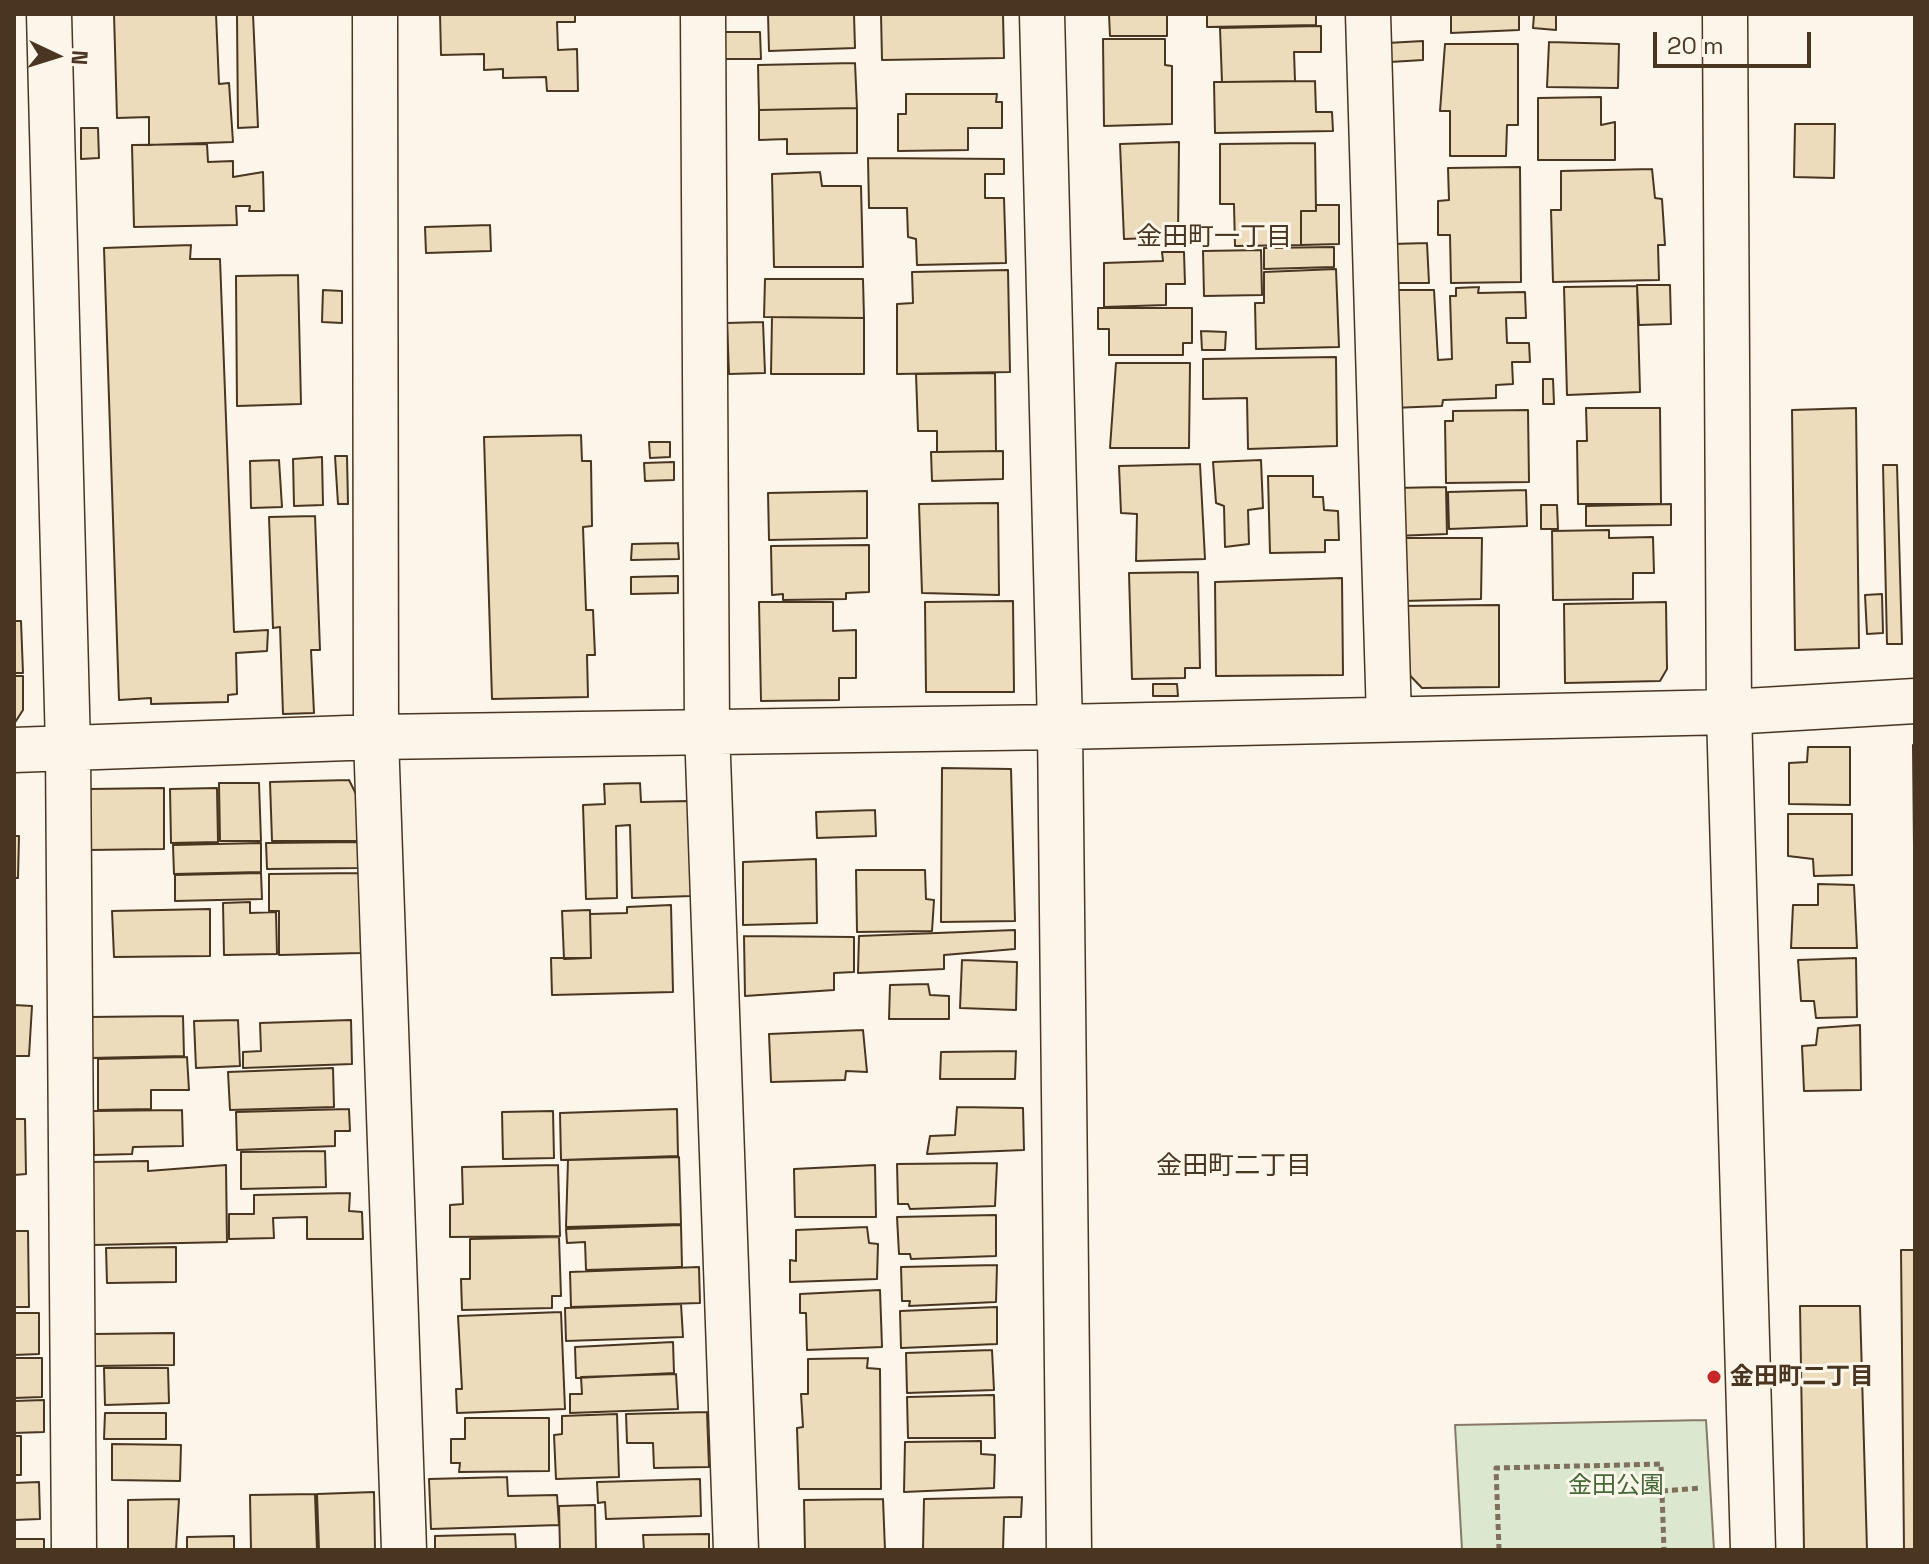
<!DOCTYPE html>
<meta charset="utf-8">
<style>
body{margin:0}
#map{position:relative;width:1929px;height:1564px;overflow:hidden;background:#fbf6e9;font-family:"Space Grotesk",sans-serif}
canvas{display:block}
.frame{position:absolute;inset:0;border:16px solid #4a3520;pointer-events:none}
.north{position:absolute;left:16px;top:16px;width:80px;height:80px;-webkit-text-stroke:6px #fbf6e9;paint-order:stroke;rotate:94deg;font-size:22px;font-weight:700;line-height:32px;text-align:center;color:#4a3520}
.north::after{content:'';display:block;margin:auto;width:28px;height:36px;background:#4a3520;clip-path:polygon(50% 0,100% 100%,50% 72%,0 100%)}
.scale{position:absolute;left:1653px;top:32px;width:158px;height:36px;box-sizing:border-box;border:4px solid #4a3520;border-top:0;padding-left:10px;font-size:24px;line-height:28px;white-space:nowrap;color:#4a3520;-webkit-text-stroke:6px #fbf6e9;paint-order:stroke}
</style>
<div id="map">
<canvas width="1929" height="1564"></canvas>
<div class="frame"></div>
<div class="north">N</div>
<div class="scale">20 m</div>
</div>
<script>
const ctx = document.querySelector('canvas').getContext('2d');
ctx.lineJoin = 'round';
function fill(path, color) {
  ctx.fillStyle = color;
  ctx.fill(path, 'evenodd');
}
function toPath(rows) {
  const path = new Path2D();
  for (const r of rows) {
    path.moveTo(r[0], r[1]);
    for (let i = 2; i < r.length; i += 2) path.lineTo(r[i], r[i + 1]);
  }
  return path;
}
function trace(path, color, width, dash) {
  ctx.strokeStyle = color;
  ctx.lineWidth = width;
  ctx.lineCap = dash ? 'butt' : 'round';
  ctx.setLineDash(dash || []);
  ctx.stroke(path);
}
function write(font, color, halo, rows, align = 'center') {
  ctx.font = font + ' "Space Grotesk","Noto Sans JP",sans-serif';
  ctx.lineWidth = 6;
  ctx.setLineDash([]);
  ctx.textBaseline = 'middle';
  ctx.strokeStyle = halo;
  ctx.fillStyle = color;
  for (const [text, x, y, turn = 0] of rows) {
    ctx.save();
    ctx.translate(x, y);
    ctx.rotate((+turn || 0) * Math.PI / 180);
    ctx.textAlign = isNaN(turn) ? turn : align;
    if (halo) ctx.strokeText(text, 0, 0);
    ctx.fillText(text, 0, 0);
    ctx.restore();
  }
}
const green = toPath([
 [1706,1420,1714,1550,1462,1550,1455,1425,1706,1420]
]);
const building = toPath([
 [114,14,216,14,219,84,229,83,233,142,149,145,149,117,117,118,114,14],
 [253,14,258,127,238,128,237,15,253,14],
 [440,14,575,14,575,22,557,22,558,50,577,49,578,91,547,91,546,77,503,78,503,69,484,70,484,54,441,55,440,14],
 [768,14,854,14,855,48,769,51,768,14],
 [881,14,1003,14,1004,58,882,60,881,14],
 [1109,14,1167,14,1167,36,1110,36,1109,14],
 [1207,14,1316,14,1316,25,1207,27,1207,14],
 [1451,14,1519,14,1519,30,1451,33,1451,14],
 [1534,14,1556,14,1556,30,1533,28,1534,14],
 [1321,26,1321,52,1294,52,1295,81,1222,82,1220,28,1321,26],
 [719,32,760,32,761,59,719,59,719,32],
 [1103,39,1165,39,1165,65,1172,66,1172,124,1104,126,1103,39],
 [1423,41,1423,60,1390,62,1387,43,1423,41],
 [1549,42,1619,44,1618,88,1547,87,1549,42],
 [1445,44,1518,44,1518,125,1507,125,1506,156,1450,156,1450,111,1440,111,1445,44],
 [855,63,857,108,759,110,758,65,855,63],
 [1315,81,1316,112,1332,112,1333,131,1215,133,1214,82,1315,81],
 [906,94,997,94,996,102,1002,102,1002,128,968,128,968,150,898,151,898,114,906,114,906,94],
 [1601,97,1601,125,1615,122,1615,160,1538,160,1538,98,1601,97],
 [857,108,857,153,787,154,787,139,759,140,759,110,857,108],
 [1795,124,1835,124,1834,178,1794,177,1795,124],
 [81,128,98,128,99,158,81,159,81,128],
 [1179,142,1178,237,1124,239,1120,144,1179,142],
 [1315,143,1316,211,1301,211,1301,245,1235,246,1234,204,1220,204,1220,144,1315,143],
 [207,144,208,162,233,161,233,177,263,172,264,211,249,211,250,206,236,206,237,225,134,227,132,145,207,144],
 [868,158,1004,159,1004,174,985,174,985,198,1004,198,1006,263,917,265,916,239,908,237,907,208,869,208,868,158],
 [1520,167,1521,282,1451,283,1450,235,1438,235,1438,201,1449,200,1448,168,1520,167],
 [1652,169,1655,198,1662,199,1665,245,1658,245,1659,280,1553,282,1551,210,1561,210,1561,171,1652,169],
 [820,172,822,186,861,186,863,267,774,267,772,174,820,172],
 [1316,205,1339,205,1339,244,1301,245,1301,211,1316,211,1316,205],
 [490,225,491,251,426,253,425,227,490,225],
 [1427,243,1429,283,1393,283,1392,244,1427,243],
 [191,245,190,259,220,259,234,632,268,630,267,651,236,653,237,694,228,695,228,702,151,704,151,698,119,700,104,248,191,245],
 [1334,247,1334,267,1264,269,1264,248,1334,247],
 [1261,250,1262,295,1204,296,1203,251,1261,250],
 [1162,252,1184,252,1185,284,1166,284,1166,305,1104,307,1104,263,1163,261,1162,252],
 [1336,269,1339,347,1256,349,1255,303,1264,303,1264,272,1336,269],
 [1008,270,1010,372,897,374,897,304,913,303,912,272,1008,270],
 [298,275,301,404,237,406,236,276,298,275],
 [765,279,863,279,864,318,764,317,765,279],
 [1637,285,1670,285,1671,324,1639,325,1637,285],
 [1637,286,1640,392,1567,395,1564,287,1637,286],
 [1479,287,1478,293,1525,292,1526,318,1506,318,1507,343,1529,343,1530,362,1512,362,1513,384,1496,385,1496,398,1443,400,1442,406,1392,408,1389,290,1434,290,1438,360,1452,359,1450,296,1456,296,1456,288,1479,287],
 [323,290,342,291,342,323,322,322,323,290],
 [1098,308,1192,308,1192,343,1183,343,1183,355,1109,355,1109,329,1098,329,1098,308],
 [772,317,864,318,864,374,771,374,772,317],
 [763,322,765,373,729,374,727,323,763,322],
 [1201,331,1226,332,1225,350,1202,350,1201,331],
 [1336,357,1337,446,1248,449,1247,398,1203,399,1203,359,1336,357],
 [1116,363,1190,363,1189,448,1110,448,1116,363],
 [995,373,996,451,937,452,937,431,918,431,916,374,995,373],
 [1543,379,1553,379,1554,404,1543,404,1543,379],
 [1586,408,1660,408,1661,504,1578,504,1577,441,1587,441,1586,408],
 [1856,408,1859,648,1795,650,1792,410,1856,408],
 [1528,410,1529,482,1446,483,1445,421,1453,421,1453,411,1528,410],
 [581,435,582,461,591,461,592,526,583,527,586,610,593,610,595,655,587,655,588,697,492,699,484,437,581,435],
 [649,442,670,442,670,457,650,458,649,442],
 [1003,451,1003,479,932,481,931,452,1003,451],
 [335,456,347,456,348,504,338,504,335,456],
 [322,457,323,505,294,506,293,459,322,457],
 [279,460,282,507,251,508,250,461,279,460],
 [1261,460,1263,508,1248,510,1249,544,1225,547,1224,506,1216,503,1213,462,1261,460],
 [674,462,674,480,645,481,644,463,674,462],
 [1200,464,1205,559,1136,561,1137,514,1121,513,1119,466,1200,464],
 [1883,465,1897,465,1902,644,1887,644,1883,465],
 [1268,476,1313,476,1313,497,1323,497,1324,510,1338,511,1339,540,1325,540,1325,552,1270,553,1268,476],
 [1446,487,1447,534,1395,536,1394,488,1446,487],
 [1526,490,1527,526,1449,529,1448,492,1526,490],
 [867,491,867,538,769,540,768,493,867,491],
 [998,503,999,595,922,593,919,504,998,503],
 [1671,504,1671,525,1586,526,1586,506,1671,504],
 [1541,505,1557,505,1558,529,1541,529,1541,505],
 [315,516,320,650,311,650,314,713,283,714,280,627,273,628,269,517,315,516],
 [1609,530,1609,538,1653,537,1654,573,1633,573,1633,599,1553,600,1552,531,1609,530],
 [1402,538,1482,538,1481,599,1404,601,1402,538],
 [678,543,679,559,631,560,632,544,678,543],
 [869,545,869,592,846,593,846,599,783,600,783,594,772,595,771,546,869,545],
 [1198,572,1200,668,1185,668,1185,678,1132,679,1129,573,1198,572],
 [678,576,678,593,631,594,631,577,678,576],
 [1342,578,1343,675,1216,676,1215,582,1342,578],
 [1882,594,1883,633,1867,634,1865,595,1882,594],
 [1013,601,1014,692,926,692,925,602,1013,601],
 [759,602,833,602,833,631,856,630,856,678,839,678,839,700,761,701,759,602],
 [1666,602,1667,669,1660,681,1565,683,1564,604,1666,602],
 [1499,605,1499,687,1422,688,1399,664,1398,606,1499,605],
 [14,621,21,621,23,673,14,673,14,621],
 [14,676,23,676,23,710,14,724,14,676],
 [1153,684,1177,684,1178,696,1153,696,1153,684],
 [1913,745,1915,745,1915,947,1913,745],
 [1808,747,1850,747,1850,805,1789,804,1789,763,1807,762,1808,747],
 [942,768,1011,769,1015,921,941,922,942,768],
 [349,780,357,796,357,841,272,841,270,782,349,780],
 [219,783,259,783,261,841,220,841,219,783],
 [640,783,641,802,689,801,691,896,632,898,630,825,616,826,617,898,586,899,583,805,605,804,604,784,640,783],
 [164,788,164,849,88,850,90,789,164,788],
 [217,788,218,842,171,843,170,789,217,788],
 [875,810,876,836,817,838,816,812,875,810],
 [1788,814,1852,814,1852,875,1814,876,1813,859,1788,856,1788,814],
 [14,836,19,836,18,878,14,878,14,836],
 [359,842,360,868,267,869,266,843,359,842],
 [261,843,261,872,174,874,173,845,261,843],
 [816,859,817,923,743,925,743,862,816,859],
 [856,870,925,870,926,899,934,900,932,931,857,932,856,870],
 [261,873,262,899,175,901,175,875,261,873],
 [360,873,361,953,279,955,279,911,269,911,269,874,360,873],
 [1818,884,1854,885,1857,948,1791,948,1793,905,1818,905,1818,884],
 [250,902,250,913,276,912,277,954,224,955,223,903,250,902],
 [671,905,673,992,552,995,551,958,591,958,590,914,627,913,627,907,671,905],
 [210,909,210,956,114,957,112,911,210,909],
 [590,910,591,958,564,959,562,911,590,910],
 [1015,930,1015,949,944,955,944,969,858,973,859,936,1015,930],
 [744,936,854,937,854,972,834,973,834,990,745,996,744,936],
 [1856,958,1857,1017,1816,1018,1814,1001,1801,1001,1798,960,1856,958],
 [962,960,1017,962,1016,1010,960,1008,962,960],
 [928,984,930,995,949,996,949,1019,889,1019,890,985,928,984],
 [14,1005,32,1006,29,1056,14,1056,14,1005],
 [183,1016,184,1056,89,1058,88,1017,183,1016],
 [238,1020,240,1066,196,1068,194,1021,238,1020],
 [351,1020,352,1064,243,1068,243,1052,261,1051,260,1023,351,1020],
 [1860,1025,1861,1090,1804,1091,1802,1046,1816,1045,1818,1028,1860,1025],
 [863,1030,867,1072,846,1071,845,1080,771,1082,769,1034,863,1030],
 [1016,1051,1015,1079,940,1079,941,1052,1016,1051],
 [187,1057,189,1090,151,1090,151,1109,98,1110,98,1059,187,1057],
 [333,1068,334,1107,230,1110,228,1072,333,1068],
 [957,1107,1023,1108,1024,1150,927,1154,930,1136,955,1135,957,1107],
 [349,1109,350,1131,335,1131,335,1146,237,1150,236,1112,349,1109],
 [677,1109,678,1156,561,1160,560,1113,677,1109],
 [182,1110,183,1146,133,1147,132,1154,94,1155,93,1111,182,1110],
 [553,1111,554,1158,503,1159,502,1112,553,1111],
 [14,1119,25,1119,26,1174,14,1175,14,1119],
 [325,1151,326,1187,241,1189,241,1152,325,1151],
 [679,1157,681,1224,566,1227,568,1160,679,1157],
 [148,1161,148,1171,226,1165,227,1242,93,1245,90,1162,148,1161],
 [997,1163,995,1206,910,1209,908,1204,898,1204,897,1164,997,1163],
 [558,1165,560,1236,450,1237,450,1205,463,1204,462,1167,558,1165],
 [875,1165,876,1217,795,1217,794,1169,875,1165],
 [350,1193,349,1211,362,1212,363,1239,307,1239,307,1217,273,1218,274,1238,229,1239,229,1214,254,1214,254,1195,350,1193],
 [996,1215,996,1256,911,1259,910,1254,899,1254,897,1217,996,1215],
 [681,1225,682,1267,586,1270,585,1242,567,1243,566,1229,681,1225],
 [867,1227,869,1243,878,1244,877,1279,790,1282,790,1260,796,1261,796,1230,867,1227],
 [14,1231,28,1231,29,1307,14,1307,14,1231],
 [559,1237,561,1296,552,1296,552,1308,462,1310,461,1279,470,1279,470,1239,559,1237],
 [176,1247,176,1282,107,1283,106,1248,176,1247],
 [1901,1250,1915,1250,1915,1550,1904,1550,1901,1250],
 [997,1265,996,1302,909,1306,910,1301,902,1301,901,1267,997,1265],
 [699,1267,700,1303,571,1307,570,1272,699,1267],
 [880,1290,882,1347,807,1350,806,1313,800,1313,800,1294,880,1290],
 [681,1304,683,1337,566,1341,565,1308,681,1304],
 [1800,1306,1860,1306,1867,1550,1804,1550,1800,1306],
 [997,1307,997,1344,901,1348,900,1311,997,1307],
 [561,1312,565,1409,457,1413,456,1389,462,1389,458,1316,561,1312],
 [14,1313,39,1313,39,1354,14,1355,14,1313],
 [174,1333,174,1365,94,1366,94,1334,174,1333],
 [673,1342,674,1373,576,1378,575,1347,673,1342],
 [992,1350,994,1390,907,1393,906,1353,992,1350],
 [14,1358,42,1358,42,1397,14,1398,14,1358],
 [868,1358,867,1368,880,1369,881,1489,799,1489,797,1428,803,1427,801,1394,808,1394,808,1359,868,1358],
 [104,1368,168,1368,169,1403,105,1405,104,1368],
 [676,1374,678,1409,570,1413,570,1394,582,1394,581,1377,676,1374],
 [994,1395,995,1438,908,1438,907,1397,994,1395],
 [44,1400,44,1432,14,1433,14,1401,44,1400],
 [707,1412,709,1467,654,1468,653,1443,627,1443,626,1414,707,1412],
 [105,1413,166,1413,166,1439,104,1439,105,1413],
 [617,1414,619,1477,556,1479,554,1435,562,1434,562,1416,617,1414],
 [465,1418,549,1418,549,1471,459,1472,460,1463,451,1463,451,1439,465,1439,465,1418],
 [14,1436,21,1436,21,1475,14,1475,14,1436],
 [981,1441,981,1454,995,1455,994,1488,904,1492,905,1442,981,1441],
 [112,1444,181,1445,180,1481,112,1480,112,1444],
 [507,1477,508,1496,557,1495,559,1525,431,1529,429,1479,507,1477],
 [700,1479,701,1516,606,1519,605,1502,598,1503,597,1482,700,1479],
 [39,1482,40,1519,14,1520,14,1483,39,1482],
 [374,1492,375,1550,319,1550,317,1494,374,1492],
 [315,1494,317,1550,251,1550,250,1495,315,1494],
 [1022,1497,1021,1517,1004,1517,1003,1550,923,1550,924,1499,1022,1497],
 [179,1499,176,1550,128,1550,128,1500,179,1499],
 [883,1499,885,1550,805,1550,804,1500,883,1499],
 [595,1505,596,1550,560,1550,559,1506,595,1505],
 [515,1534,516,1550,435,1550,435,1536,515,1534],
 [709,1534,709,1550,644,1550,643,1535,709,1534],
 [234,1536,234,1550,187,1550,187,1537,234,1536],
 [14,1539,44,1539,44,1550,14,1550,14,1539]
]);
const path = toPath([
 [1662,1491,1702,1488],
 [1499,1550,1496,1468,1661,1464,1664,1550]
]);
const minor = toPath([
 [49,14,68,748,74,1550],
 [375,14,376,737,404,1550],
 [703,14,707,729,736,1550],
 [1042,14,1060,727,1069,1550],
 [1368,14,1389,719],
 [1725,14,1729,712,1753,1550],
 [14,750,376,737,1060,727,1729,712,1915,701]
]);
const markers = [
 [1714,1377,8,"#c62828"]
];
const poiNames = [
 ["金田町二丁目",1730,1377]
];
const parkNames = [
 ["金田公園",1616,1486]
];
const neighbourhoodNames = [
 ["金田町一丁目",1214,238],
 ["金田町二丁目",1234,1167]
];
fill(green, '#dce7d0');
trace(green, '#887966', 2);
fill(building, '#ecdcbc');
trace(building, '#4a3520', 2);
trace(minor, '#4a3520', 47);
trace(path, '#7f6f5c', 5, [6, 4]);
trace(minor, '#fbf6e9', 44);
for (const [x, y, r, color] of markers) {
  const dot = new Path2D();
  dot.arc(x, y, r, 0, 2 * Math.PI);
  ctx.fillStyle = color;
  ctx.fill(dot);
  trace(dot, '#fbf6e9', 3);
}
write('bold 24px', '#4a3520', '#fbf6e9', poiNames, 'left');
write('24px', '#436837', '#fbf6e9', parkNames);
write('26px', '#4a3520', '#fbf6e9', neighbourhoodNames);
</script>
